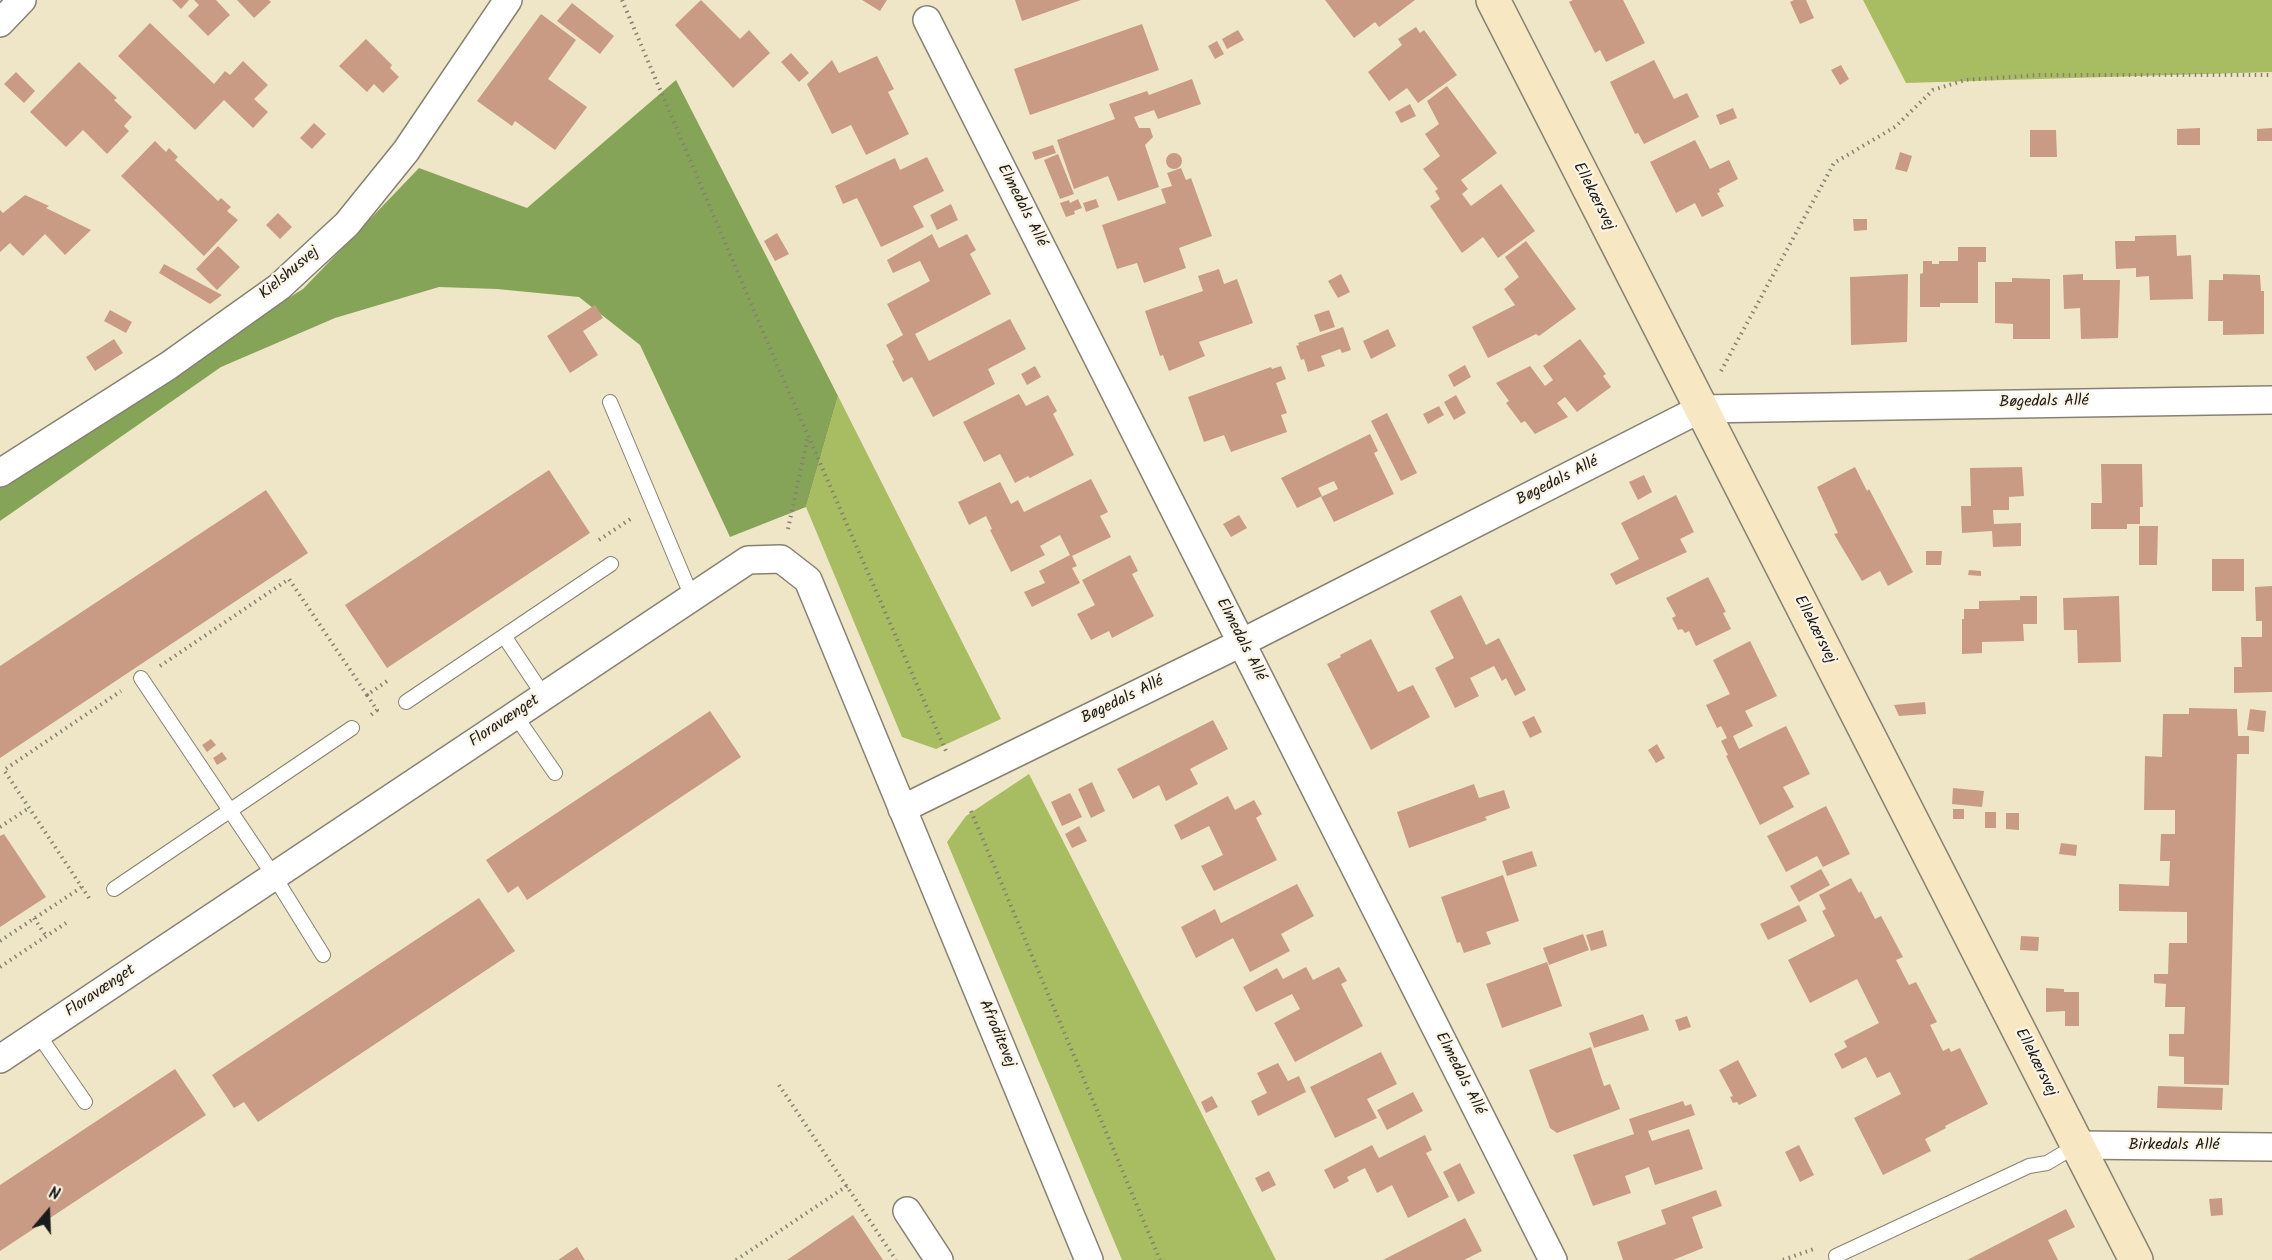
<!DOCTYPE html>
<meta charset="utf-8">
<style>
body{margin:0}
#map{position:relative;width:2272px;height:1260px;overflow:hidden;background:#efe6c7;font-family:Kalam,sans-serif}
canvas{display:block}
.north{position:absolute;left:18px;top:1182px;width:60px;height:60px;-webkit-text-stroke:4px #fcf5e5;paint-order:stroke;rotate:19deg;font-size:16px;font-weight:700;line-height:24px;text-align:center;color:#1c1c1c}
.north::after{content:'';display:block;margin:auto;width:21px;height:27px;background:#1c1c1c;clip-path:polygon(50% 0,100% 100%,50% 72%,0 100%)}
</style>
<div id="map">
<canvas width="2272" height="1260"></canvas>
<div class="north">N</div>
</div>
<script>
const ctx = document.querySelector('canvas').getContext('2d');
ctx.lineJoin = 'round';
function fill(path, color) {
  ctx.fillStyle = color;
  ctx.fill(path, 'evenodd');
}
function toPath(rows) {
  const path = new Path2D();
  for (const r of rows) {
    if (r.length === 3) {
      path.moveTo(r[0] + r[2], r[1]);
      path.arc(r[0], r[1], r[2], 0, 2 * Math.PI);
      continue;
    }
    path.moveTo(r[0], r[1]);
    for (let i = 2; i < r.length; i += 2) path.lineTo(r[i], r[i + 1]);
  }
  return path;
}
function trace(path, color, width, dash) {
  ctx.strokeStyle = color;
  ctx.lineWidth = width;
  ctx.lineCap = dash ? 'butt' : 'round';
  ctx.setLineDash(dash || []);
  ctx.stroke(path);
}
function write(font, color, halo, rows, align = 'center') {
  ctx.font = font + ' Kalam,sans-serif';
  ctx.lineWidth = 4.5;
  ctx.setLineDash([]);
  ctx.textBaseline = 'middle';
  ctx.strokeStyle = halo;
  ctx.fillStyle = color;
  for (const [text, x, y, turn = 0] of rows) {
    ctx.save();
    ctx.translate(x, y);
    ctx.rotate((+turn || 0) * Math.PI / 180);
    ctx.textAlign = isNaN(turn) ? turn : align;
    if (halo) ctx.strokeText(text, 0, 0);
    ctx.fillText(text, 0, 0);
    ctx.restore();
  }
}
const green = toPath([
 [1863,0,2272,0,2272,72,1906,83],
 [838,396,1001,719,936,749,902,737,806,507],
 [1029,774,1276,1260,1122,1260,947,842,966,816]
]);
const forest = toPath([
 [676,80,838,396,806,507,730,537,640,345,579,297,497,289,439,287,335,318,221,367,0,521,0,477,303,289,419,168,527,208]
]);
const building = toPath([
 [172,0,189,0,181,9],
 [194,0,216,0,230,15,208,36,188,16,199,5],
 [237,0,269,0,271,2,254,18],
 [701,0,740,39,749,30,770,53,733,88,675,25],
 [862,0,887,0,880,11],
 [1015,0,1081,0,1022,21],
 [1325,0,1415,0,1379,27,1375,22,1354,38],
 [1573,0,1623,0,1645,43,1606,62,1600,50,1595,53,1569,2],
 [1794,0,1806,0,1814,18,1800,24,1790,2],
 [572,3,614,36,600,54,557,21],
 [541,14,576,40,548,79,587,107,555,150,515,121,512,126,477,101],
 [150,23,214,84,225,71,230,75,243,61,268,85,254,99,268,112,253,128,224,100,195,130,118,56],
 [1142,24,1159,70,1030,115,1014,69],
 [1416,27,1420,33,1424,30,1457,75,1418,103,1407,88,1389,101,1368,72,1402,45,1398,39],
 [1238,30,1244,40,1227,49,1222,39],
 [366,39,392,65,390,68,399,77,383,93,374,84,367,92,339,66],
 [1217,41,1224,54,1215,59,1208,46],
 [791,53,809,73,799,82,781,62],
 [877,56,894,89,888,92,909,134,866,155,851,125,832,134,807,84,832,60,839,73],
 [1654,60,1674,99,1687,93,1699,117,1644,144,1638,133,1635,134,1610,82],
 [79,62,117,98,114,100,132,117,124,126,129,131,107,154,83,130,66,147,30,112],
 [1841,65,1849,79,1840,85,1831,70],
 [16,72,35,91,24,103,4,84],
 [1192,79,1201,104,1158,119,1154,110,1134,117,1139,128,1150,128,1153,137,1145,145,1159,187,1118,201,1108,176,1074,189,1057,140,1115,119,1109,104,1147,91,1149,95],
 [1447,86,1497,153,1461,180,1468,189,1462,194,1471,206,1501,184,1535,231,1498,258,1483,237,1462,253,1430,206,1440,199,1435,191,1438,189,1423,169,1440,156,1425,134,1439,124,1427,101],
 [1410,104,1416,116,1401,123,1395,112],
 [1733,108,1737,118,1720,125,1716,115],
 [314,123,326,134,312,149,300,138],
 [2200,128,2200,145,2177,145,2177,129],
 [2272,128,2272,141,2257,141,2257,129],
 [2030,130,2056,130,2057,157,2030,157],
 [1695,140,1710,169,1729,160,1738,179,1719,189,1720,192,1717,193,1724,206,1702,217,1695,203,1676,213,1650,162],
 [155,141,166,152,169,148,178,157,175,160,218,201,221,198,231,207,227,211,238,220,204,256,121,176],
 [1053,145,1056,153,1035,160,1032,152],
 [1900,152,1912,156,1907,172,1895,169],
 [1174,161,8],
 [1058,154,1074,194,1060,199,1044,160],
 [927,157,944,191,913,206,924,227,881,247,857,198,843,204,835,186,895,158,900,170],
 [1181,168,1186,180,1191,178,1212,236,1179,248,1186,268,1144,283,1137,263,1117,269,1102,225,1166,203,1161,189,1172,186,1167,173],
 [25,195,49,206,46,208,91,230,65,255,45,234,23,256,10,243,0,252,0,210,3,213],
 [1078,199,1082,208,1074,211,1075,214,1066,217,1060,203,1069,200,1070,203],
 [1096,199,1099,207,1086,212,1083,203],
 [951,204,958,220,937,230,930,215],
 [278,213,292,227,280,239,266,225],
 [1853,219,1867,219,1867,230,1854,231],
 [777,233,789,254,775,261,764,241],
 [932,234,939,248,967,234,976,250,970,254,991,294,915,334,929,361,1010,319,1026,349,988,369,995,384,933,417,912,377,903,382,892,361,894,360,886,345,903,335,887,304,930,281,920,261,893,273,887,260],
 [2176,235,2177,256,2191,255,2193,299,2150,300,2149,276,2136,277,2136,268,2116,269,2115,241,2135,241,2135,236],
 [1526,241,1576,309,1539,336,1536,334,1488,358,1472,327,1515,305,1504,289,1519,277,1505,257],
 [218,246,240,267,217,290,196,269],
 [1958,247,1986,247,1986,262,1978,262,1978,303,1940,303,1940,307,1920,307,1920,274,1923,273,1923,261,1932,261,1932,264,1939,264,1939,261,1958,261],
 [164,264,222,295,210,304,159,273],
 [1219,269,1224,284,1237,279,1253,323,1199,342,1205,356,1169,371,1163,355,1160,356,1145,311,1203,291,1198,276],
 [1341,274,1350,292,1338,298,1328,281],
 [1908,274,1907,342,1851,345,1850,277],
 [2083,274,2083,280,2120,280,2118,338,2081,339,2080,308,2064,309,2063,275],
 [2223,274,2260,275,2261,291,2264,291,2264,334,2223,335,2223,321,2208,321,2209,280,2223,280],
 [2012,278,2050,279,2050,339,2013,339,2013,324,1995,323,1995,282,2012,282],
 [595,305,603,318,583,331,598,355,570,373,547,336],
 [110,310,132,322,126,333,104,321],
 [1329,310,1335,327,1320,332,1314,315],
 [1343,327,1351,350,1342,353,1340,349,1321,356,1325,366,1308,372,1304,359,1301,360,1296,346,1299,345,1298,343],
 [1388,329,1396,346,1371,359,1363,341],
 [114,339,123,353,95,371,86,357],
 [1580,339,1606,374,1603,376,1611,387,1577,412,1565,397,1557,403,1568,417,1535,434,1525,421,1521,423,1506,403,1509,401,1496,383,1530,366,1545,386,1553,380,1543,366],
 [1465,365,1471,377,1454,387,1448,375],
 [1035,366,1041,377,1027,385,1021,374],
 [1281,366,1286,379,1276,383,1287,413,1281,415,1287,432,1231,452,1224,435,1204,442,1188,397,1271,367,1272,369],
 [1019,394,1026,406,1048,395,1057,411,1053,414,1074,455,1030,478,1028,476,1015,483,1000,454,984,462,963,422],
 [1456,395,1466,413,1454,420,1444,402],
 [1439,406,1444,415,1428,424,1423,414],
 [1387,413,1417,473,1401,481,1371,421],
 [1370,434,1378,451,1374,453,1394,494,1334,522,1321,497,1338,489,1334,481,1318,488,1322,496,1297,508,1281,478],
 [2101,464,2142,464,2143,507,2140,507,2140,524,2127,524,2127,529,2091,529,2091,503,2102,503],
 [1855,467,1867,491,1869,489,1913,572,1888,586,1880,571,1862,581,1834,534,1838,533,1817,487],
 [2022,467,2024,496,2009,497,2009,510,1993,510,1994,524,2021,523,2021,546,1993,547,1992,531,1962,533,1961,506,1971,506,1970,468],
 [549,470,590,533,387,668,345,605],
 [1644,475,1652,492,1638,500,1629,482],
 [1091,479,1108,512,1100,516,1111,537,1072,556,1077,566,1072,568,1080,583,1032,607,1024,592,1045,583,1039,571,1070,555,1060,535,1040,546,1045,555,1011,572,990,530,992,529,986,516,969,525,958,502,1000,482,1011,504,1018,500,1024,512],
 [266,490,308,553,0,758,0,666],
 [1676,495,1694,532,1680,539,1687,552,1616,585,1610,574,1639,559,1621,523],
 [1239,515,1247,528,1231,537,1223,524],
 [2139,526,2158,526,2157,565,2139,565],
 [1926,551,1942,551,1941,565,1926,565],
 [1130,555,1138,571,1132,574,1154,616,1112,638,1109,631,1091,640,1077,614,1095,605,1082,580],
 [2212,559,2244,559,2244,591,2212,591],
 [1969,570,1981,571,1981,576,1968,575],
 [1708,577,1726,612,1723,613,1731,629,1696,646,1689,631,1685,633,1682,629,1678,630,1672,618,1676,616,1666,598],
 [2272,586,2272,692,2234,693,2234,667,2242,667,2241,637,2262,637,2262,621,2256,621,2255,587],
 [1461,595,1486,645,1499,638,1526,690,1515,696,1506,678,1502,681,1494,666,1470,678,1479,696,1455,708,1435,668,1454,658,1430,611],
 [2020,596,2037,596,2037,624,2023,624,2024,641,1982,642,1982,653,1962,654,1962,619,1964,619,1964,609,1979,609,1979,601,2020,600],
 [2119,596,2121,662,2078,663,2077,630,2064,630,2063,598],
 [1371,639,1398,692,1413,685,1430,717,1371,750,1327,664,1341,657,1340,655],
 [1750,641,1777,696,1745,711,1753,726,1733,736,1739,749,1786,726,1810,774,1783,787,1794,807,1760,825,1726,756,1728,755,1721,741,1727,738,1721,726,1717,728,1706,705,1730,694,1713,660],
 [1925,702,1926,714,1899,716,1894,705],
 [2189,708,2237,709,2238,736,2249,736,2249,754,2237,754,2229,1085,2184,1084,2184,1057,2169,1056,2169,1034,2184,1034,2185,1007,2165,1007,2166,984,2154,983,2154,974,2168,974,2169,943,2187,943,2187,912,2119,911,2119,884,2169,886,2170,861,2160,861,2161,834,2175,834,2175,810,2144,810,2145,756,2162,757,2163,714,2189,714],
 [2250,709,2266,711,2264,732,2247,730],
 [710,711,741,757,527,900,518,886,508,893,486,860],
 [1534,716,1542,732,1530,738,1522,722],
 [1213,720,1228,749,1190,769,1198,784,1166,801,1159,785,1133,799,1117,769],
 [211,739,216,745,207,752,202,745],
 [1657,744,1665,758,1656,763,1648,750],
 [222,752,227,759,217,765,213,758],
 [1092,782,1105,811,1091,818,1078,789],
 [1474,784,1479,798,1504,790,1510,808,1485,817,1487,820,1409,848,1397,812],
 [1953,788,1984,791,1982,807,1952,804],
 [1070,793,1082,817,1062,826,1051,802],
 [1228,796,1235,810,1254,800,1262,814,1256,818,1277,860,1214,891,1201,866,1223,855,1209,826,1181,840,1174,825],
 [1826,806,1850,854,1823,867,1817,856,1786,872,1767,836],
 [1953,809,1964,809,1964,819,1953,819],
 [1985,812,1996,812,1996,828,1985,828],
 [2006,813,2019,813,2019,830,2006,829],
 [1079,826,1087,841,1072,848,1065,834],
 [4,834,46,897,0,927,0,836],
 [2061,843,2077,845,2076,856,2059,854],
 [1532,851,1537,866,1507,876,1502,861],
 [1821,869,1830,885,1799,902,1790,886],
 [1503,875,1519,921,1486,932,1491,944,1464,953,1460,942,1457,943,1441,897],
 [1851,878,1859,893,1861,891,1875,919,1881,916,1903,957,1896,960,1909,985,1916,982,1937,1022,1930,1025,1943,1051,1949,1048,1951,1052,1960,1048,1988,1104,1945,1126,1946,1128,1925,1139,1931,1151,1883,1175,1854,1118,1901,1094,1890,1072,1877,1078,1866,1057,1842,1069,1834,1054,1847,1047,1844,1041,1879,1023,1857,979,1810,1003,1788,960,1835,936,1822,911,1826,909,1819,895],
 [1297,884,1314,916,1281,934,1290,951,1250,972,1233,938,1196,958,1181,927,1215,909,1221,923],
 [479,898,515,951,258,1122,244,1102,234,1108,212,1075],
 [1799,905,1807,921,1768,940,1760,924],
 [1603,930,1607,946,1591,951,1586,935],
 [1583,934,1589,950,1549,965,1543,948],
 [2021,936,2039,937,2038,951,2020,950],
 [1547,962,1562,1006,1502,1028,1486,984],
 [1306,967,1313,980,1339,967,1347,981,1341,984,1363,1026,1295,1062,1274,1023,1300,1009,1292,994,1256,1012,1243,987,1277,968,1283,979],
 [2046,988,2064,989,2064,992,2079,992,2079,1026,2065,1026,2065,1011,2046,1012],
 [1643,1014,1649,1030,1594,1048,1589,1033],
 [1687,1016,1691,1027,1679,1031,1675,1020],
 [1591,1047,1604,1086,1610,1084,1620,1109,1557,1133,1550,1128,1529,1070],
 [1381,1052,1397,1084,1367,1099,1377,1118,1335,1138,1310,1087],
 [1738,1060,1757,1096,1739,1105,1737,1102,1733,1103,1730,1097,1733,1096,1719,1070],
 [1278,1063,1288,1081,1299,1076,1306,1092,1258,1116,1251,1101,1267,1093,1257,1073],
 [175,1069,206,1115,0,1251,0,1185],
 [2158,1086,2223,1088,2222,1110,2157,1108],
 [1413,1092,1423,1111,1387,1130,1377,1110],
 [1212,1096,1218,1107,1206,1113,1201,1102],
 [1683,1101,1685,1106,1691,1104,1695,1115,1648,1131,1652,1141,1689,1129,1703,1169,1655,1185,1649,1167,1625,1176,1631,1193,1593,1206,1573,1155,1634,1134,1629,1119],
 [1425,1135,1432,1150,1426,1153,1449,1197,1408,1218,1392,1185,1377,1193,1365,1168,1347,1177,1349,1181,1334,1189,1324,1170,1372,1145,1379,1158],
 [1799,1145,1814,1175,1800,1182,1785,1152],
 [1460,1163,1475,1193,1458,1202,1443,1172],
 [1269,1171,1276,1185,1262,1192,1255,1178],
 [1716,1190,1722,1206,1692,1217,1703,1248,1673,1260,1623,1260,1617,1242,1666,1224,1661,1210],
 [2222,1198,2223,1215,2211,1216,2209,1199],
 [2066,1209,2075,1227,2048,1240,2058,1260,1967,1260],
 [853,1215,883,1260,787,1260],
 [1465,1218,1482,1251,1464,1260,1383,1260],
 [577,1247,585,1260,558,1260]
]);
const path = toPath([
 [622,0,778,367,946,751],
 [1721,371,1834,163,1895,127,1933,90,1965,80,2039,75,2272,75],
 [788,529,808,436],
 [599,540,632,518],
 [160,666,289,579,367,695,390,679],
 [367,695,377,710,371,715],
 [971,811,1160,1260],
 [0,827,29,808],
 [89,898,4,770,121,691],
 [34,918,46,936],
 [0,941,82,887],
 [0,967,66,923],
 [779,1085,896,1260],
 [736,1260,847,1186],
 [1783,1260,1814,1249]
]);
const lane = toPath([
 [610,402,692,597],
 [504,636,544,696],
 [141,678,274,876,323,955],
 [406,702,611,564],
 [515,715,555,773],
 [114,889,352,728],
 [38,1034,85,1102],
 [1836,1256,2029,1166,2047,1163,2077,1145]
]);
const street = toPath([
 [927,20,1553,1260],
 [0,23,22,0],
 [0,473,168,366,279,287,347,224,406,151,508,0],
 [902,809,1241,643,1700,409,2272,400],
 [0,1059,748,560,781,559,808,580,1089,1260],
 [2077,1145,2272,1147],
 [907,1211,939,1260]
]);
const secondary = toPath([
 [1493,0,2136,1260]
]);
const streetNames = [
 ["Ellekærsvej",1593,197,63],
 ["Elmedals Allé",1021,206,63],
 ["Kielshusvej",290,274,-40],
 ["Bøgedals Allé",2044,403,-1],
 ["Bøgedals Allé",1558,482,-27],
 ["Ellekærsvej",1814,630,63],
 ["Elmedals Allé",1240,640,63],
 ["Bøgedals Allé",1123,701,-26],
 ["Floravænget",505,722,-34],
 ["Floravænget",101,992,-34],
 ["Afroditevej",996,1034,67],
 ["Ellekærsvej",2035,1063,63],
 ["Elmedals Allé",1459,1074,63],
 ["Birkedals Allé",2174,1146]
];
fill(green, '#a8bd61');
fill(forest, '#86a457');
fill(building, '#c99b84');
trace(lane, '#868172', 16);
trace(street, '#868172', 30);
trace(secondary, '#868172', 36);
trace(path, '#868172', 4, [1.5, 4.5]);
trace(lane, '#fff', 14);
trace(street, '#fff', 27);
trace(secondary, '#f7e8c3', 33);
write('16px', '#1c1c1c', '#fcf5e5', streetNames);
</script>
